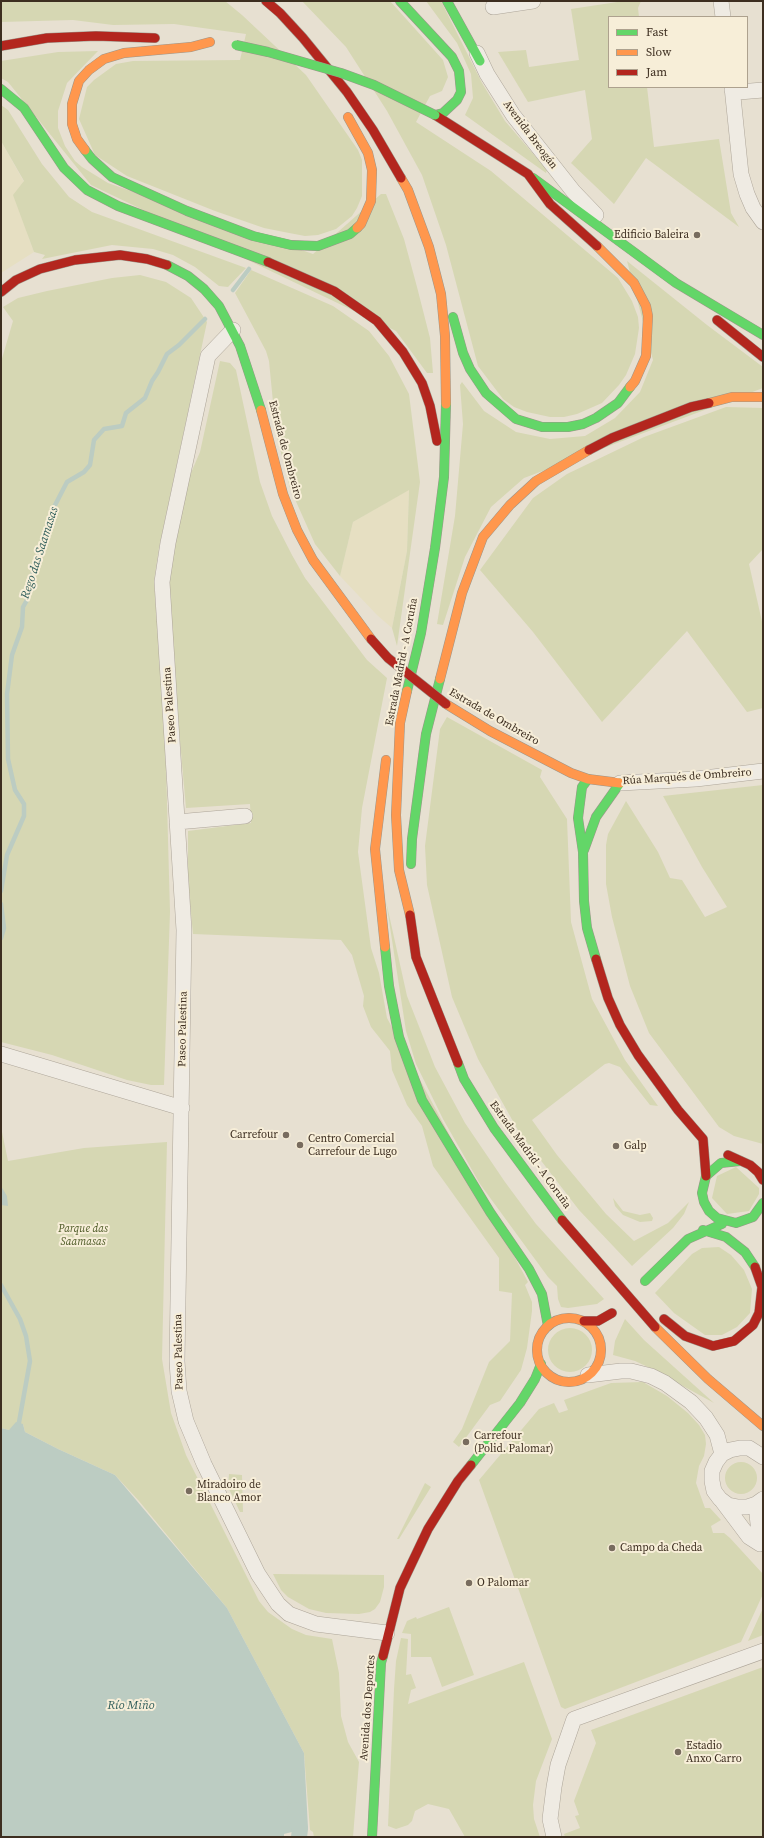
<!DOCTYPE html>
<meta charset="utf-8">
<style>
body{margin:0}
#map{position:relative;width:764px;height:1838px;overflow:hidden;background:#e7e0d1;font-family:"Source Serif 4",serif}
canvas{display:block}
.frame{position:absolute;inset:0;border:2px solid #3d2e20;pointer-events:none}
.legend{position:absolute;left:608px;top:16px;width:140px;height:72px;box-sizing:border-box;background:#f7eed8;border:1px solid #ada18e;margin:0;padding:5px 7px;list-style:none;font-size:12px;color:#3d2e20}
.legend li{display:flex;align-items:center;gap:8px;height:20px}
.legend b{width:20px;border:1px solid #ada18e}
</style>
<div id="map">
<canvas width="764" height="1838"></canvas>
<div class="frame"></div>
<ul class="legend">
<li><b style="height:5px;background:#63d668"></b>Fast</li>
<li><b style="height:5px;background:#ff974d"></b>Slow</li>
<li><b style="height:5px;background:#b3261e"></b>Jam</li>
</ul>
</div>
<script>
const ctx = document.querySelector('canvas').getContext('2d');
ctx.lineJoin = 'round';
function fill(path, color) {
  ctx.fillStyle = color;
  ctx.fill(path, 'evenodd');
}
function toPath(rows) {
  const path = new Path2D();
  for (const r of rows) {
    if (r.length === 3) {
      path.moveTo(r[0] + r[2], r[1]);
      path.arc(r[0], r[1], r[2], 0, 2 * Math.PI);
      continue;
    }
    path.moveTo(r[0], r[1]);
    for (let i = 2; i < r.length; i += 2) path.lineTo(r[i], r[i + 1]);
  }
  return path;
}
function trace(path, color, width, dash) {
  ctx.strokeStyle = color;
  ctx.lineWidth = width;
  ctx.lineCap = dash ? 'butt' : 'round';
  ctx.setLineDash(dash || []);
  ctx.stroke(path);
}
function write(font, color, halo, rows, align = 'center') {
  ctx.font = font + ' "Source Serif 4",serif';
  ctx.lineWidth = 4;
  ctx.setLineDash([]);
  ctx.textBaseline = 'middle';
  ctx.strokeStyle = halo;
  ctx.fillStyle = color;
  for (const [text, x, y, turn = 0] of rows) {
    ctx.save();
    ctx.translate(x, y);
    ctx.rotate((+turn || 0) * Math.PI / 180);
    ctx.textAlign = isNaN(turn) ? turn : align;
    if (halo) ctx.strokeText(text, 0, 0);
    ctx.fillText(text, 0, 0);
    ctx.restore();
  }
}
const farmland = toPath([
 [1,141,24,182,28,236,34,252,1,273],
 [409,489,407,551,392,628,377,615,340,576,341,571,353,522]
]);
const green = toPath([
 [1,1,225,1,242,15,306,75,358,150,362,160,362,196,357,208,352,216,336,229,318,235,305,236,284,232,264,228,215,211,127,176,95,155,79,119,87,87,94,80,116,64,133,61,240,60,246,34,174,24,113,25,73,20,1,22],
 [302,1,390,1,443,60,448,77,442,91,430,96,416,122,491,171,618,278,632,301,638,317,639,328,635,354,626,375,619,385,602,403,577,414,564,417,550,417,527,412,514,407,503,399,478,366,446,245,422,175,387,111,346,47],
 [426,1,441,1,482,83,505,121,547,170,546,173,465,115,473,98,471,74,457,43],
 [624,1,641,1,638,8,639,17,609,17,609,87,647,87,654,147,719,139,731,213,739,227,646,158,614,204,571,163,592,139,585,90,528,102,498,52,526,50,529,67,579,60,571,9],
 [98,51,67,83,58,111,58,128,65,146,75,161,82,167,108,183,313,254,381,194,386,194,404,239,417,287,430,338,433,373,427,373,396,331,91,185,8,82,1,78,1,61,58,52],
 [1,105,8,110,42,164,69,197,92,212,246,268,228,287,219,286,195,267,173,255,153,249,112,245,42,259,45,255,34,252,13,195,24,181,1,141],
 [627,261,707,325,763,367,763,388,524,478,491,507,465,557,443,625,437,624,455,516,463,424,460,385,462,382,484,411,516,432,550,439,585,436,615,418,640,392,653,360],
 [251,270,333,306,369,331,389,356,409,394,420,482,397,646,392,628,407,551,409,490,353,522,340,576,315,544,290,488,276,433,269,361,266,351,235,293],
 [140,275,166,282,191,298,207,322,159,548,154,581,165,730,170,912,164,1085,151,1085,127,1080,52,1055,1,1042,1,362,13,321,3,307,18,298,47,291,112,278],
 [220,361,230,363,236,370,260,482,272,516,292,555,305,578,367,660,387,678,362,808,358,852,371,948,379,973,387,1018,528,1282,525,1285,532,1302,532,1311,527,1348,521,1370,500,1401,490,1405,459,1447,453,1442,462,1429,489,1362,510,1341,512,1293,499,1291,499,1258,433,1166,422,1126,407,1105,392,1070,390,1051,371,1027,363,1006,364,996,352,955,341,940,193,934,188,882,188,831,251,823,250,804,186,808,170,629,168,596,170,558,184,489,200,452],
 [726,407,763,408,763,549,749,564,763,626,763,708,747,712,687,631,602,722,533,632,480,570,533,498,567,474,644,437],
 [447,717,542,770,540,777,567,819,571,922,592,999,625,1060,658,1106,650,1105,620,1067,609,1063,605,1064,532,1120,557,1155,606,1214,634,1241,668,1223,689,1202,684,1214,673,1228,632,1266,579,1210,519,1132,478,1059,452,997,427,885,425,846,440,729],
 [763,785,763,1144,734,1136,719,1127,649,1033,630,986,612,917,606,884,606,845,608,834,626,801,658,852,670,878,682,880,705,917,727,907,702,867,663,796],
 [386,901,407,996,435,1067,465,1123,505,1182,536,1224,604,1299,597,1304,568,1308,561,1307,558,1299,557,1286,548,1277,480,1184,443,1119,416,1064,406,1031],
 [1,1127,8,1161,84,1148,167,1142,162,1359,171,1413,186,1455,259,1601,268,1612,292,1629,306,1635,332,1639,339,1673,341,1716,348,1742,359,1762,353,1837,314,1837,313,1832,310,1830,304,1753,227,1608,139,1501,115,1475,58,1449,25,1432,23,1424,9,1430,1,1428],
 [736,1167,759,1188,759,1194,749,1211,727,1214,712,1198,717,1176],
 [613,1198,623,1211,640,1215,650,1213,653,1218,652,1221,640,1222,623,1215,615,1206],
 [719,1247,731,1255,744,1270,752,1289,750,1313,737,1327,722,1335,705,1335,674,1313,655,1293,692,1254,702,1248],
 [625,1319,644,1340,714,1403,650,1368,635,1361,613,1355,615,1341],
 [570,1350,22],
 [643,1382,667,1396,688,1413,699,1425,705,1435,706,1444,704,1456,699,1466,696,1483,705,1508,710,1508,721,1520,711,1526,713,1533,724,1533,730,1538,763,1574,763,1594,741,1642,565,1709,561,1707,479,1480,539,1409,554,1403,559,1413,568,1410,564,1400,611,1383],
 [741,1478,16],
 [229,1474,242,1475,243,1512,240,1512,228,1487],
 [425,1483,431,1487,399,1539,397,1539],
 [273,1574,384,1575,384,1587,380,1602,375,1609,370,1612,359,1614,326,1613,309,1609,288,1597,281,1590],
 [449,1607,474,1675,442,1687,431,1657,411,1657,411,1634,402,1633,407,1621,416,1617,417,1619],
 [763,1608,763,1635,748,1641],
 [401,1638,408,1639,406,1675,411,1674,416,1688,411,1690,408,1704,524,1662,552,1739,536,1781,533,1805,534,1819,540,1837,465,1837,449,1809,428,1804,415,1811,412,1821,408,1825,396,1829,388,1826,394,1689,396,1661],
 [763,1667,763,1837,565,1837,564,1834,580,1828,575,1816,579,1815,574,1801,596,1743,591,1730]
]);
const water = toPath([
 [1,1186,7,1196,8,1206,1,1205],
 [16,1422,23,1424,25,1432,58,1449,115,1475,227,1608,304,1753,308,1828,284,1834,284,1837,1,1837,1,1428,9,1430]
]);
const stream = toPath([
 [233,290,249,269],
 [1,891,7,855,24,816,24,804,15,790,8,759,7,694,12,655,22,627,23,607,27,600,29,583,50,528,53,509,67,482,84,472,90,465,94,440,104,429,122,426,126,413,145,398,152,381,158,372,167,354,179,345,205,319],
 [1,904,4,928,1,938],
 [1,1285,20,1319,26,1336,30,1361,18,1428]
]);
const canal = toPath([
 [295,1810,300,1829,299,1837]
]);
const street = toPath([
 [721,1,723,17],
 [493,7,533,1],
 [477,53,487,74,513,115,573,191,596,215],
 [732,87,741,174,747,194,753,208,763,222],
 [732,90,739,92,763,90],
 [233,330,208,356,168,543,162,582,184,930,177,1361,179,1391,186,1421,204,1464,258,1574,278,1604,289,1614,316,1624,387,1633],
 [620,783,696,779,763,771],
 [177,822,245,816],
 [1,1054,182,1108],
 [588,1375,621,1371,631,1371,651,1376,665,1383,691,1402,706,1418,717,1435,722,1454],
 [763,1457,749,1448,740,1448,730,1450,722,1454,716,1462,712,1471,712,1481,714,1491,720,1499,728,1505,738,1507,747,1507,756,1504,763,1499],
 [722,1501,749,1537,760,1544],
 [756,1504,760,1544],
 [554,1837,550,1819,554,1787,558,1765,574,1719,763,1651]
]);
const fast = toPath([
 [400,1,452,57,459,71,461,92,457,100,443,113,435,115],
 [447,1,480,61],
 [1,89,24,108,64,168,87,190,118,206,268,262],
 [85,150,92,159,112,177,187,211,253,236,291,245,318,246,350,234,357,228],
 [533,178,676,283,763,335],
 [167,265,188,276,204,289,219,306,240,346,261,410],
 [453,317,463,353,470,369,486,393,516,419,542,427,568,427,583,424,596,418,618,403,630,387],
 [407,691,421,633,435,548,444,477,446,404],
 [588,779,582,787,578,818,583,852,584,901,587,928,596,959],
 [584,850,596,817,620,783],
 [411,864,412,839,426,734,440,679],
 [385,947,389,986,399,1037,422,1100,490,1212,529,1269,542,1294,548,1326],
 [458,1063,464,1079,494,1128,562,1220],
 [740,1161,721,1163,706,1176,702,1193,704,1202,709,1211,717,1218,736,1223,753,1217,763,1203],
 [703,1230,726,1237,745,1252,755,1267],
 [645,1281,688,1239,722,1224],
 [471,1465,520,1403,535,1379,541,1364],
 [372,1837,381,1663,383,1656]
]);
const slow = toPath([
 [348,117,368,153,372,170,371,201,361,224,357,228],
 [85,150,77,139,72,124,72,104,79,81,89,70,104,59,124,53,191,47,210,42],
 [401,178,408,190,429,247,441,294,445,336,446,404],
 [597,246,634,283,646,306,648,316,646,356,635,381,630,387],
 [709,403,732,397,763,397],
 [261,410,283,494,297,530,313,560,371,639],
 [440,679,462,593,483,537,510,505,536,481,589,450],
 [407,691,400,723,396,815,399,870,410,915],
 [446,704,490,731,571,773,588,779,620,783],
 [385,947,375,849,386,760],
 [569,1350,32],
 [655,1327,708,1379,763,1426]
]);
const jam = toPath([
 [266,1,280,13,303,38,347,92,373,130,401,178],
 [1,46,47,38,96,36,155,38],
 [435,115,528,174,550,204,597,246],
 [268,262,334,291,377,321,403,352,422,383,430,406,437,441],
 [1,292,16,280,40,269,75,260,120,255,147,259,167,265],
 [717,320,763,357],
 [589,450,612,438,691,407,709,403],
 [410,915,416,957,458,1063],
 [596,959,608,998,620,1025,638,1055,678,1110,703,1139,706,1176],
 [728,1155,750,1165,758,1172,763,1180],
 [562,1220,655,1327],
 [664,1319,685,1336,713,1346,734,1341,753,1325,759,1313,762,1287,755,1267],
 [584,1321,598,1321,612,1313],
 [383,1656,400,1588,428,1529,458,1481,471,1465]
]);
const fastBridge = toPath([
 [236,45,268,52,341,73,374,85,435,115]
]);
const jamBridge = toPath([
 [371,639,388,658,446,704]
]);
const markers = [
 [697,235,4,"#786c5e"],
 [286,1135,4,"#786c5e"],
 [300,1145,4,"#786c5e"],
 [616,1146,4,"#786c5e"],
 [466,1442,4,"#786c5e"],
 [189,1491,4,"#786c5e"],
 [612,1548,4,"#786c5e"],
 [469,1583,4,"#786c5e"],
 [678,1752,4,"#786c5e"]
];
const streetNames = [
 ["Avenida Breogán",530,135,53],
 ["Estrada de Ombreiro",285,450,75],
 ["Estrada Madrid - A Coruña",402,662,-79],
 ["Paseo Palestina",170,705,-94],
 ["Estrada de Ombreiro",494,717,30],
 ["Rúa Marqués de Ombreiro",687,777,-4],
 ["Paseo Palestina",183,1029,-89],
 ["Estrada Madrid - A Coruña",530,1155,54],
 ["Paseo Palestina",179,1352,-91],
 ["Avenida dos Deportes",368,1708,-86]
];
const poiNames = [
 ["Edificio Baleira",689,235,"right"],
 ["Carrefour",278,1135,"right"],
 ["Centro Comercial",308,1139],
 ["Carrefour de Lugo",308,1152],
 ["Galp",624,1146],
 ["Carrefour",474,1436],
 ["(Polid. Palomar)",474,1449],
 ["Miradoiro de",197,1485],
 ["Blanco Amor",197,1498],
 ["Campo da Cheda",620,1548],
 ["O Palomar",477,1583],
 ["Estadio",686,1746],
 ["Anxo Carro",686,1759]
];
const parkNames = [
 ["Parque das",83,1229],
 ["Saamasas",83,1242]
];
const waterNames = [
 ["Rego das Saamasas",40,553,-72],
 ["Río Miño",131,1706]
];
fill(farmland, '#e6dfc2');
fill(green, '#d6d7b3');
fill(water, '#bcccc2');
trace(stream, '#bcccc2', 4.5);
trace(canal, '#bcccc2', 16);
trace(street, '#ada599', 16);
trace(fast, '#9c958a', 10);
trace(slow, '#9c958a', 10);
trace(jam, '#9c958a', 10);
trace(street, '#efebe3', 15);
trace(fast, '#63d668', 9);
trace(slow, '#ff974d', 9);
trace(jam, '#b3261e', 9);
trace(fastBridge, '#9c958a', 10, []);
trace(jamBridge, '#9c958a', 10, []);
trace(fastBridge, '#63d668', 9);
trace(jamBridge, '#b3261e', 9);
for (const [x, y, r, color] of markers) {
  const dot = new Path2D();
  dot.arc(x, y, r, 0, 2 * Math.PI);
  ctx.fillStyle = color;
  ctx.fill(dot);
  trace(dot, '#f7eed8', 1.5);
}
write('11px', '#3d2e20', '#f7eed8', streetNames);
write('11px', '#3d2e20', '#f7eed8', poiNames, 'left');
write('italic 11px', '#4d5a26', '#f7eed8', parkNames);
write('italic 12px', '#2f5d5a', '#f7eed8', waterNames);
</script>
